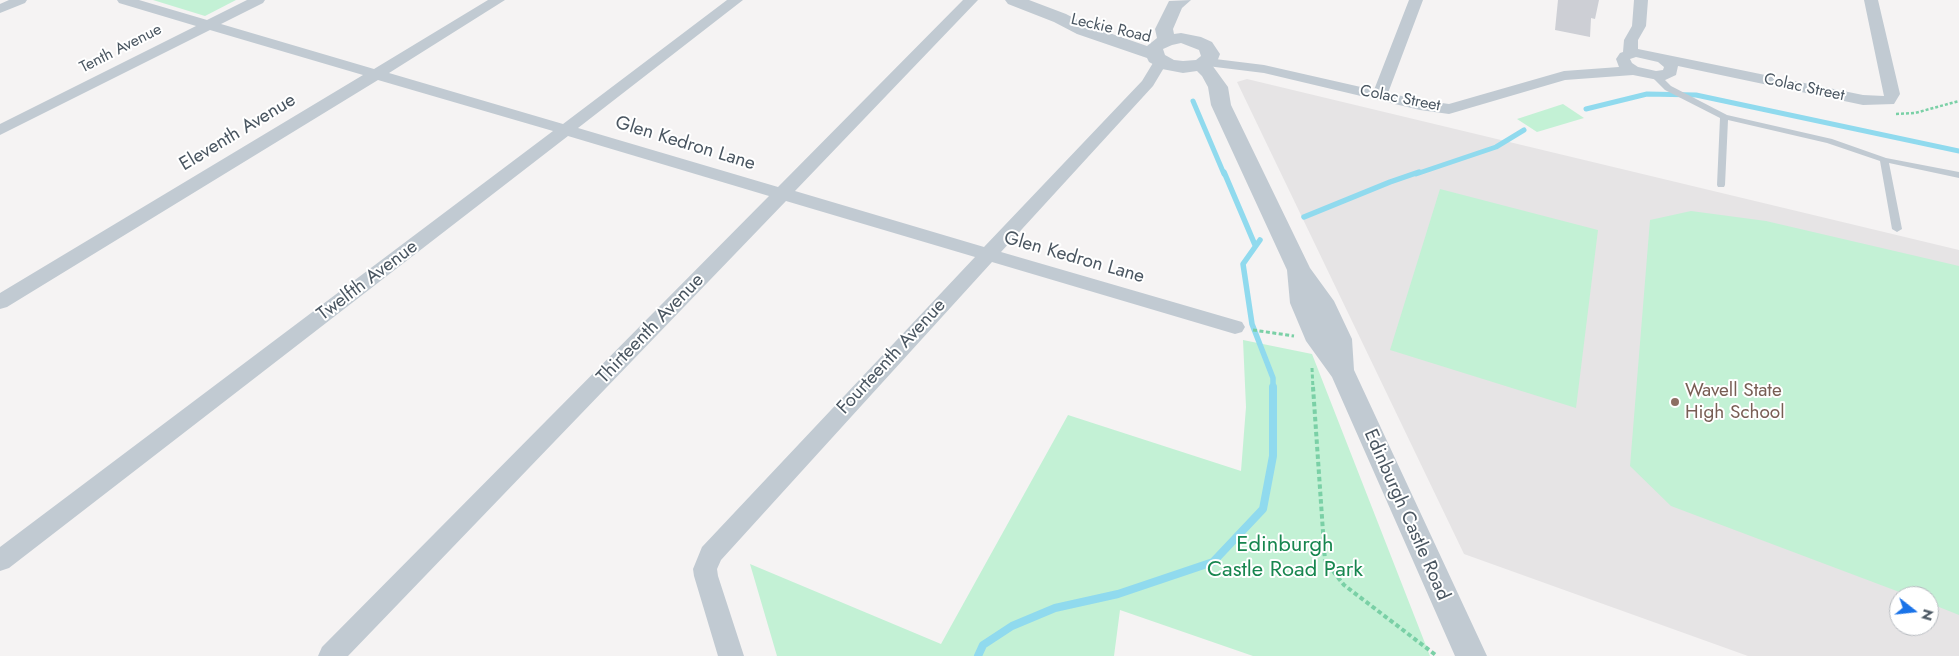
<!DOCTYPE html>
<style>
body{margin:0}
#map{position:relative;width:1959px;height:656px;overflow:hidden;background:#f5f3f3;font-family:Jost,sans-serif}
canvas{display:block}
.north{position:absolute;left:1889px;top:586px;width:50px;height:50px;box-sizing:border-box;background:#fff;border:1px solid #b7bbc0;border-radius:50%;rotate:106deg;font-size:14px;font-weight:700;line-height:20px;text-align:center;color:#4a5661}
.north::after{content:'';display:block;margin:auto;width:18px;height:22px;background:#1a73e8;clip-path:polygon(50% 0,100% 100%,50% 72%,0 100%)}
</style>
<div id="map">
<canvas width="1959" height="656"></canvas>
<div class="north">N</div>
</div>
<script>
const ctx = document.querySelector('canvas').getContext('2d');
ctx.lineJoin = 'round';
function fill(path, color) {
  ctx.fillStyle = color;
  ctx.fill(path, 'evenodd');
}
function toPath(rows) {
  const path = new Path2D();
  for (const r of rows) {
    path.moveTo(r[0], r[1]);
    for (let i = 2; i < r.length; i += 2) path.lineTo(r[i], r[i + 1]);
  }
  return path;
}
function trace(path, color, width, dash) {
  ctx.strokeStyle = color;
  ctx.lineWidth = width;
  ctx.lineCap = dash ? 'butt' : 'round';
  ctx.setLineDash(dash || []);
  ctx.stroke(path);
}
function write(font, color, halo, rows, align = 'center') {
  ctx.font = font + ' Jost,sans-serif';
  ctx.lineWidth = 4;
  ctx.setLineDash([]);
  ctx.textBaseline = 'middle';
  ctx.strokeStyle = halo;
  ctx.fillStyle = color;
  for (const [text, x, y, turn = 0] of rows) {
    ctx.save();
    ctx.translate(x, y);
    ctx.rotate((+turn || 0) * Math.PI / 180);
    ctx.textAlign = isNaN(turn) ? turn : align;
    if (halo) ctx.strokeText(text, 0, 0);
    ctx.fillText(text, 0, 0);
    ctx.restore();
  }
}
const education = toPath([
 [1247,79,1959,250,1959,656,1748,656,1464,554,1237,82],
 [1899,596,1929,596,1929,626,1899,626]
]);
const green = toPath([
 [153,0,236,0,205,16],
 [1563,104,1584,118,1537,132,1517,119],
 [1440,189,1598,230,1576,408,1390,350],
 [1691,211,1766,221,1959,266,1959,615,1929,603,1929,596,1910,596,1671,506,1630,466,1650,220],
 [1243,340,1312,354,1430,656,1253,656,1120,610,1114,656,777,656,750,564,941,644,1068,415,1241,471,1246,407]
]);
const streamFar2 = toPath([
 [1193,101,1224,174],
 [1586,109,1647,94,1696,95,1959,151],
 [1416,174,1496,147,1524,130]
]);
const streamFar1 = toPath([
 [1224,172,1255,245],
 [1304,217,1390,182,1419,172],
 [1260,240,1243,264,1252,324,1273,378,1273,389]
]);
const stream = toPath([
 [978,656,983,645,1012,626,1055,608,1118,594,1213,562,1263,509,1273,456,1273,387]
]);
const building = toPath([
 [1558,0,1599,0,1595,19,1591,18,1590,37,1555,30]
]);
const pathFar2 = toPath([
 [1896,114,1915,113,1959,101]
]);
const pathFar1 = toPath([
 [1253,330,1294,336],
 [1312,368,1313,389]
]);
const path = toPath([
 [1313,387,1325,561,1344,585,1437,656]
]);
const service = toPath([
 [1653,74,1659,74,1671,86,1727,115,1832,139,1886,158,1959,172,1959,178,1889,163,1902,229,1897,232,1892,229,1880,161,1827,143,1728,120,1725,185,1724,187,1718,187,1717,185,1720,118,1665,90,1653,78,1653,74]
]);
const minor = toPath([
 [9,0,27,0,25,3,0,13,0,4,9,0],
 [117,0,139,0,207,20,247,0,265,0,263,3,221,24,374,69,488,0,505,0,389,73,563,124,727,0,743,0,578,128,778,187,963,0,978,0,795,191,984,247,1142,81,1156,58,1166,58,1168,61,1153,86,1001,252,1242,322,1245,327,1242,332,1235,334,992,262,721,560,717,569,718,576,744,656,718,656,694,576,693,569,702,547,975,257,786,201,348,656,318,656,322,647,769,196,568,136,9,568,0,571,0,547,553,131,378,80,7,307,0,309,0,293,363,75,210,30,0,135,0,124,196,26,119,3,117,0],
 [1409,0,1423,0,1388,93,1420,100,1449,104,1564,71,1619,67,1616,59,1620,53,1623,52,1624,40,1632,26,1634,0,1648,0,1646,26,1638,40,1638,49,1863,95,1884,96,1864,0,1878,0,1900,94,1894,104,1863,105,1678,66,1676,75,1663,81,1633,75,1565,80,1449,114,1420,110,1264,73,1207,66,1202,65,1200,62,1202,59,1207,58,1264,65,1374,90,1409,0],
 [1636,57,1658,62,1664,67,1663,70,1656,71,1638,67,1632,63,1630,59,1636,57]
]);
const tertiary = toPath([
 [1005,0,1029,0,1066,14,1089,26,1147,46,1157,38,1155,29,1169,1,1191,0,1182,8,1173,29,1174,34,1181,33,1201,37,1212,42,1220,54,1217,62,1212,65,1228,87,1231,105,1310,268,1334,301,1352,339,1354,370,1487,656,1455,656,1332,377,1306,341,1290,303,1287,270,1211,105,1208,87,1202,76,1197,71,1183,73,1162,69,1149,62,1147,58,1077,34,1054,22,1008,4,1005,0],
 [1181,43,1199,50,1201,56,1196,60,1183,61,1174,60,1165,55,1163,49,1172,45,1181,43]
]);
const markers = [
 [1675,402,5,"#8d6e63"]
];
const farStreetnames = [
 ["Leckie Road",1111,29,13],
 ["Tenth Avenue",121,49,-27],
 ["Colac Street",1804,88,12],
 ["Colac Street",1400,99,11]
];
const streetNames = [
 ["Eleventh Avenue",238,133,-31],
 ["Glen Kedron Lane",685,144,17],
 ["Glen Kedron Lane",1074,258,16],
 ["Twelfth Avenue",368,281,-37],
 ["Thirteenth Avenue",651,329,-46],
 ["Fourteenth Avenue",892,357,-47],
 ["Edinburgh Castle Road",1406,515,66]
];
const educationNames = [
 ["Wavell State",1685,391],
 ["High School",1685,413]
];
const nearParknames = [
 ["Edinburgh",1285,546],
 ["Castle Road Park",1285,571]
];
fill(education, '#e6e4e5');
fill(green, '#c3f1d5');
trace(streamFar2, '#90daee', 5);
trace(streamFar1, '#90daee', 5.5);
trace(stream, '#90daee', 8);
fill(building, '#cdcfd5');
trace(pathFar2, '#7ad0a6', 2.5, [3, 2]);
trace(pathFar1, '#7ad0a6', 3, [4, 2.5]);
trace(path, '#7ad0a6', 4, [4.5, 3]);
fill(service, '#c1cad2');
fill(minor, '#c1cad2');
fill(tertiary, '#c1cad2');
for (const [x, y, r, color] of markers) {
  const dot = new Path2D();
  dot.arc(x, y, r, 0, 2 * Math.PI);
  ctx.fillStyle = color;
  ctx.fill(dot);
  trace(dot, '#fff', 2);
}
write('16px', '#4a5661', '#fff', farStreetnames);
write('19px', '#4a5661', '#fff', streetNames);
write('19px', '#785e54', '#fff', educationNames, 'left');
write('22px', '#17864f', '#fff', nearParknames);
</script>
